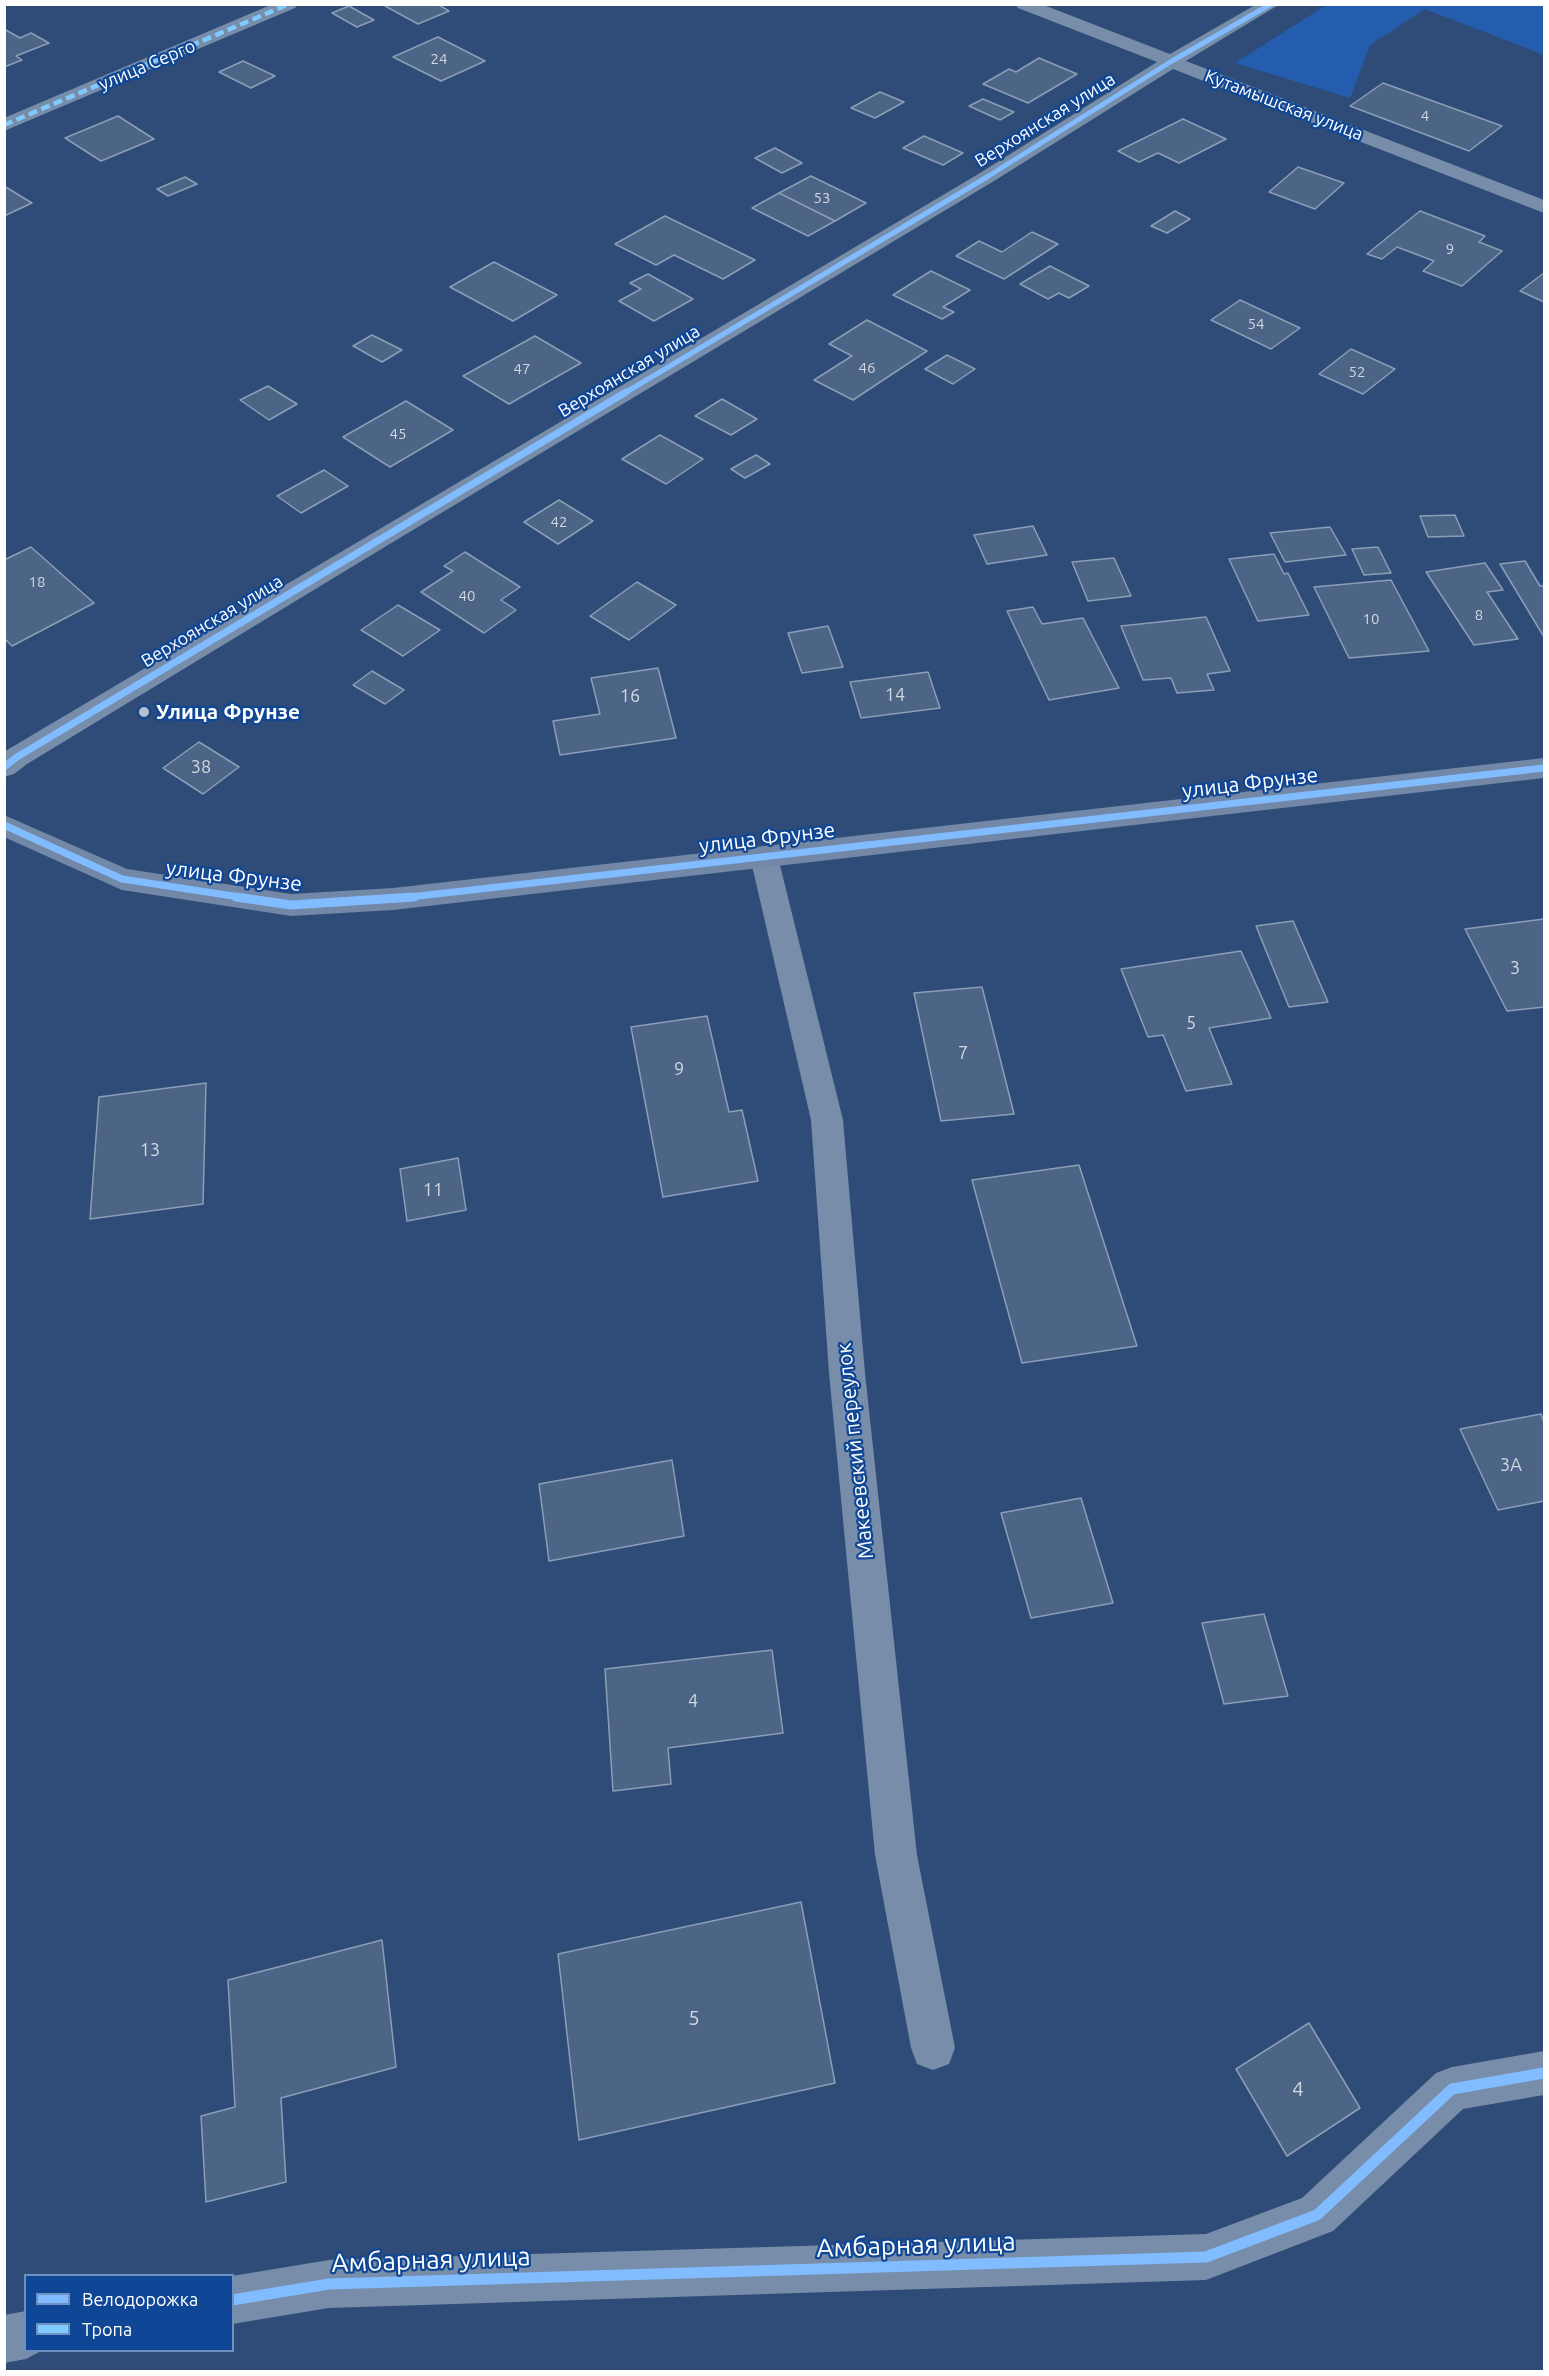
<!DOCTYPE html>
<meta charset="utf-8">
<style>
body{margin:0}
#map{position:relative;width:1549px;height:2376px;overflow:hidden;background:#2e4c77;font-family:Ubuntu,sans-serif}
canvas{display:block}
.frame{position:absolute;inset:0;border:6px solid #fff;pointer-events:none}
.legend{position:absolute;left:24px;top:2274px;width:210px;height:78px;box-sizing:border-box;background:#0f4796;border:2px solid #6f91c0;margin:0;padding:8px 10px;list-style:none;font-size:18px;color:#fff}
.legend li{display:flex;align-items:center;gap:12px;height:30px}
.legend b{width:30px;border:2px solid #6f91c0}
</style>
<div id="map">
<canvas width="1549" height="2376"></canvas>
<div class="frame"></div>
<ul class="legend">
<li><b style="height:8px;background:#80bcff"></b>Велодорожка</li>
<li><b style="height:8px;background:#80caff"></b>Тропа</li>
</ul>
</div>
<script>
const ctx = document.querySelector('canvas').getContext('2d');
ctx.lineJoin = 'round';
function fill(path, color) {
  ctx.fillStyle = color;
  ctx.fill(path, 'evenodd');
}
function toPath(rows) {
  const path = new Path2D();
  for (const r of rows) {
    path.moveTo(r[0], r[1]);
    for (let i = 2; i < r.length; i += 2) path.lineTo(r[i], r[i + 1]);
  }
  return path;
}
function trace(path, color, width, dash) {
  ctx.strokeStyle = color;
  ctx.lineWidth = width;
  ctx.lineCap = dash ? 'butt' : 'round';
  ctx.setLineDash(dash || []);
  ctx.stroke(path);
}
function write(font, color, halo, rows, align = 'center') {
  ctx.font = font + ' Ubuntu,sans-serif';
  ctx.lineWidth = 4.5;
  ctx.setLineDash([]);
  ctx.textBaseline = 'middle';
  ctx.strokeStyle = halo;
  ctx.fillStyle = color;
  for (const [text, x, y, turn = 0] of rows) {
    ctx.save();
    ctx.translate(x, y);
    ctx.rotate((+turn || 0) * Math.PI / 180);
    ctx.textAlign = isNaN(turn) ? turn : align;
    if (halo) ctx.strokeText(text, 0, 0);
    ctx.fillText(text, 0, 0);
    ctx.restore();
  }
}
const green = toPath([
 [1328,4,1544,5,1544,55,1425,9,1370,45,1350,98,1235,63]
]);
const building = toPath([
 [390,4,437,4,449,11,418,24,385,6,390,4],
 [349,6,374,20,357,27,332,13,349,6],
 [4,29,20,38,31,33,49,43,16,56,22,60,4,67,4,29],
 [438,37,485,61,441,81,393,57,438,37],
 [1039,58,1077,74,1028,103,983,84,1009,69,1016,72,1039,58],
 [243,61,275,76,251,88,219,72,243,61],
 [1383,83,1502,126,1469,151,1350,106,1383,83],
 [880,92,904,102,875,118,851,108,880,92],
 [983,99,1014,112,1000,120,969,106,983,99],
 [118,116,154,139,101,161,65,138,118,116],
 [1183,119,1226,139,1179,163,1158,153,1139,162,1118,151,1183,119],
 [924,136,963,153,943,165,903,148,924,136],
 [775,148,802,163,782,173,755,158,775,148],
 [1298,167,1344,183,1315,209,1269,192,1298,167],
 [811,176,866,203,835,221,779,193,811,176],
 [185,177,197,184,168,196,157,189,185,177],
 [4,186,32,203,4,216,4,186],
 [779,193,835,221,808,236,752,208,779,193],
 [1175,211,1190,219,1167,233,1151,226,1175,211],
 [1420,211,1485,236,1479,242,1502,251,1462,286,1423,271,1434,261,1397,247,1382,259,1367,254,1420,211],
 [665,216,755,260,723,279,674,255,656,265,615,244,665,216],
 [1032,232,1058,244,1004,279,956,256,979,241,1002,252,1032,232],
 [494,262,557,295,513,321,450,287,494,262],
 [1050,266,1089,286,1069,298,1059,293,1048,299,1020,284,1050,266],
 [931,271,970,290,943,307,954,312,942,319,893,295,931,271],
 [1544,273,1544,302,1520,291,1544,273],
 [648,274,693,299,654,321,619,301,641,289,630,283,648,274],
 [1240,300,1300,328,1271,349,1211,320,1240,300],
 [867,320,927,351,853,400,814,380,852,356,829,344,867,320],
 [372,335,402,350,382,362,353,346,372,335],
 [535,336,581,363,509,404,463,376,535,336],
 [1351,349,1395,369,1363,394,1319,374,1351,349],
 [947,355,975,369,953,384,925,369,947,355],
 [268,386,297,404,269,420,240,400,268,386],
 [722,399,757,419,731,435,695,416,722,399],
 [406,401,453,430,390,467,343,437,406,401],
 [660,435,703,459,666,484,622,459,660,435],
 [756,455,770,464,745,478,731,469,756,455],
 [324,470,348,486,301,513,277,496,324,470],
 [559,500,593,521,558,544,524,522,559,500],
 [1455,515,1464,536,1428,537,1420,516,1455,515],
 [1033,526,1047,555,987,564,974,535,1033,526],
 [1330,527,1346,555,1285,562,1270,533,1330,527],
 [31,547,94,603,12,646,4,638,4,560,31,547],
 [1378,547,1391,573,1364,575,1352,549,1378,547],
 [465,552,520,587,501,600,516,610,484,633,421,592,453,571,444,566,465,552],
 [1274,554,1284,574,1288,573,1309,615,1258,621,1229,559,1274,554],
 [1114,558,1131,596,1088,601,1072,562,1114,558],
 [1525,561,1540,586,1544,586,1544,637,1500,564,1525,561],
 [1485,563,1503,590,1487,592,1518,639,1474,645,1426,572,1485,563],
 [1391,580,1429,651,1349,658,1314,587,1391,580],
 [637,582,676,605,629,640,590,616,637,582],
 [398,605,440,630,403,656,361,630,398,605],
 [1033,607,1042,624,1083,618,1119,688,1049,700,1007,611,1033,607],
 [1206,617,1230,671,1207,674,1214,690,1177,693,1171,678,1143,680,1121,626,1206,617],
 [828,626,843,667,802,673,788,633,828,626],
 [658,668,676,738,560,755,553,721,600,714,591,678,658,668],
 [372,671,404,690,385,704,353,685,372,671],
 [928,672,940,708,861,718,850,682,928,672],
 [199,742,239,767,203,794,163,768,199,742],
 [1544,919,1544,1007,1507,1011,1465,929,1544,919],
 [1293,921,1328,1002,1289,1007,1256,926,1293,921],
 [1241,951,1271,1018,1209,1028,1232,1084,1186,1091,1163,1035,1148,1037,1121,969,1241,951],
 [982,987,1014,1114,941,1121,914,993,982,987],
 [707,1016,729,1112,742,1110,758,1181,663,1197,631,1027,707,1016],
 [206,1083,203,1204,90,1219,99,1097,206,1083],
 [458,1158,466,1210,407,1221,400,1169,458,1158],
 [1079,1165,1137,1346,1022,1363,972,1180,1079,1165],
 [1541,1414,1544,1422,1544,1501,1498,1510,1460,1429,1541,1414],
 [672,1460,684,1536,549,1561,539,1484,672,1460],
 [1081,1498,1113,1603,1031,1618,1001,1513,1081,1498],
 [1264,1614,1288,1696,1224,1704,1202,1623,1264,1614],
 [772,1650,783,1733,668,1748,671,1784,613,1791,605,1669,772,1650],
 [801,1902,835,2083,579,2140,558,1954,801,1902],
 [382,1940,396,2067,281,2098,286,2182,206,2202,201,2116,235,2107,228,1980,382,1940],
 [1309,2023,1360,2108,1287,2156,1236,2069,1309,2023]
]);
const street = toPath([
 [273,4,298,4,295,8,4,131,4,118,273,4],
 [1015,4,1041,4,1170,54,1257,4,1280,4,1186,61,1544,200,1544,213,1173,69,994,181,388,545,27,764,14,774,4,777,4,752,7,750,980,173,1157,62,1018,8,1015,4],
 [764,846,774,849,778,857,843,1120,865,1373,917,1855,955,2048,949,2064,933,2070,917,2064,911,2048,875,1855,829,1373,811,1120,750,857,754,849,764,846],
 [1544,2051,1544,2095,1463,2109,1333,2231,1206,2280,329,2308,232,2324,232,2276,329,2260,1206,2234,1302,2198,1436,2073,1452,2067,1544,2051],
 [26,2311,26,2350,43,2350,26,2359,4,2363,4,2315,26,2311]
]);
const secondary = toPath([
 [1544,758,1544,778,393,910,291,916,122,890,4,837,4,815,127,869,291,894,393,888,1544,758]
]);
const quiet = toPath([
 [4,125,289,4]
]);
const cyclewayFar3 = toPath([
 [623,394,987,177,1172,61,1271,4]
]);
const cyclewayFar2 = toPath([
 [4,767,17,757,626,392],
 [4,825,122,879,246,898],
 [401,898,1544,768]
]);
const cyclewayFar1 = toPath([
 [236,897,291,905,414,897]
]);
const cycleway = toPath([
 [232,2300,329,2284,1206,2257,1317,2215,1452,2089,1544,2073]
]);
const markers = [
 [144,712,6,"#b6c0cf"]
];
const farNumbernames = [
 ["24",439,59],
 ["4",1425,116],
 ["53",822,198],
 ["9",1450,249],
 ["54",1256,324],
 ["46",867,368],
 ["47",522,369],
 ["52",1357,372],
 ["45",398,434],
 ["42",559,522],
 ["18",37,582],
 ["40",467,596],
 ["8",1479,615],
 ["10",1371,619]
];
const farStreetnames = [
 ["улица Серго",147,65,-23],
 ["Кутамышская улица",1284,105,21],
 ["Верхоянская улица",1045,120,-32],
 ["Верхоянская улица",629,371,-31],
 ["Верхоянская улица",212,621,-31]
];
const numberNames = [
 ["14",895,695],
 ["16",630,696],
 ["38",201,767],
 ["3",1515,968],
 ["5",1191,1023],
 ["7",963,1053],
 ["9",679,1069],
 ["13",150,1150],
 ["11",433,1190],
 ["3А",1511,1465],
 ["4",693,1701]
];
const poiNames = [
 ["Улица Фрунзе",156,712]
];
const streetNames = [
 ["улица Фрунзе",1250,783,-7],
 ["улица Фрунзе",767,838,-7],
 ["улица Фрунзе",234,876,7],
 ["Макеевский переулок",855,1451,-96]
];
const nearNumbernames = [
 ["5",694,2018],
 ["4",1298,2089]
];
const nearStreetnames = [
 ["Амбарная улица",916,2245,-2],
 ["Амбарная улица",431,2260,-2]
];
fill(green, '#245dad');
fill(building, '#4c6486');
trace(building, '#8c9eb7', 1.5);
fill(street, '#778da9');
fill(secondary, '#7288a6');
trace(quiet, '#80caff', 4.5, [9, 4.5]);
trace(cyclewayFar3, '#80bcff', 5);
trace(cyclewayFar2, '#80bcff', 7);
trace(cyclewayFar1, '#80bcff', 9);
trace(cycleway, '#80bcff', 11);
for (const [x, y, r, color] of markers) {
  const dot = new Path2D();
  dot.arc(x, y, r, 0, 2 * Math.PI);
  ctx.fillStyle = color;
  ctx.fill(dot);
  trace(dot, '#0f4796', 2);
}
write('15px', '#d2d8e1', null, farNumbernames);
write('18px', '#fff', '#0f4796', farStreetnames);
write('18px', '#d2d8e1', null, numberNames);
write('bold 21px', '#fff', '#0f4796', poiNames, 'left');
write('21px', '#fff', '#0f4796', streetNames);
write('21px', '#d2d8e1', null, nearNumbernames);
write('26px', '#fff', '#0f4796', nearStreetnames);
</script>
